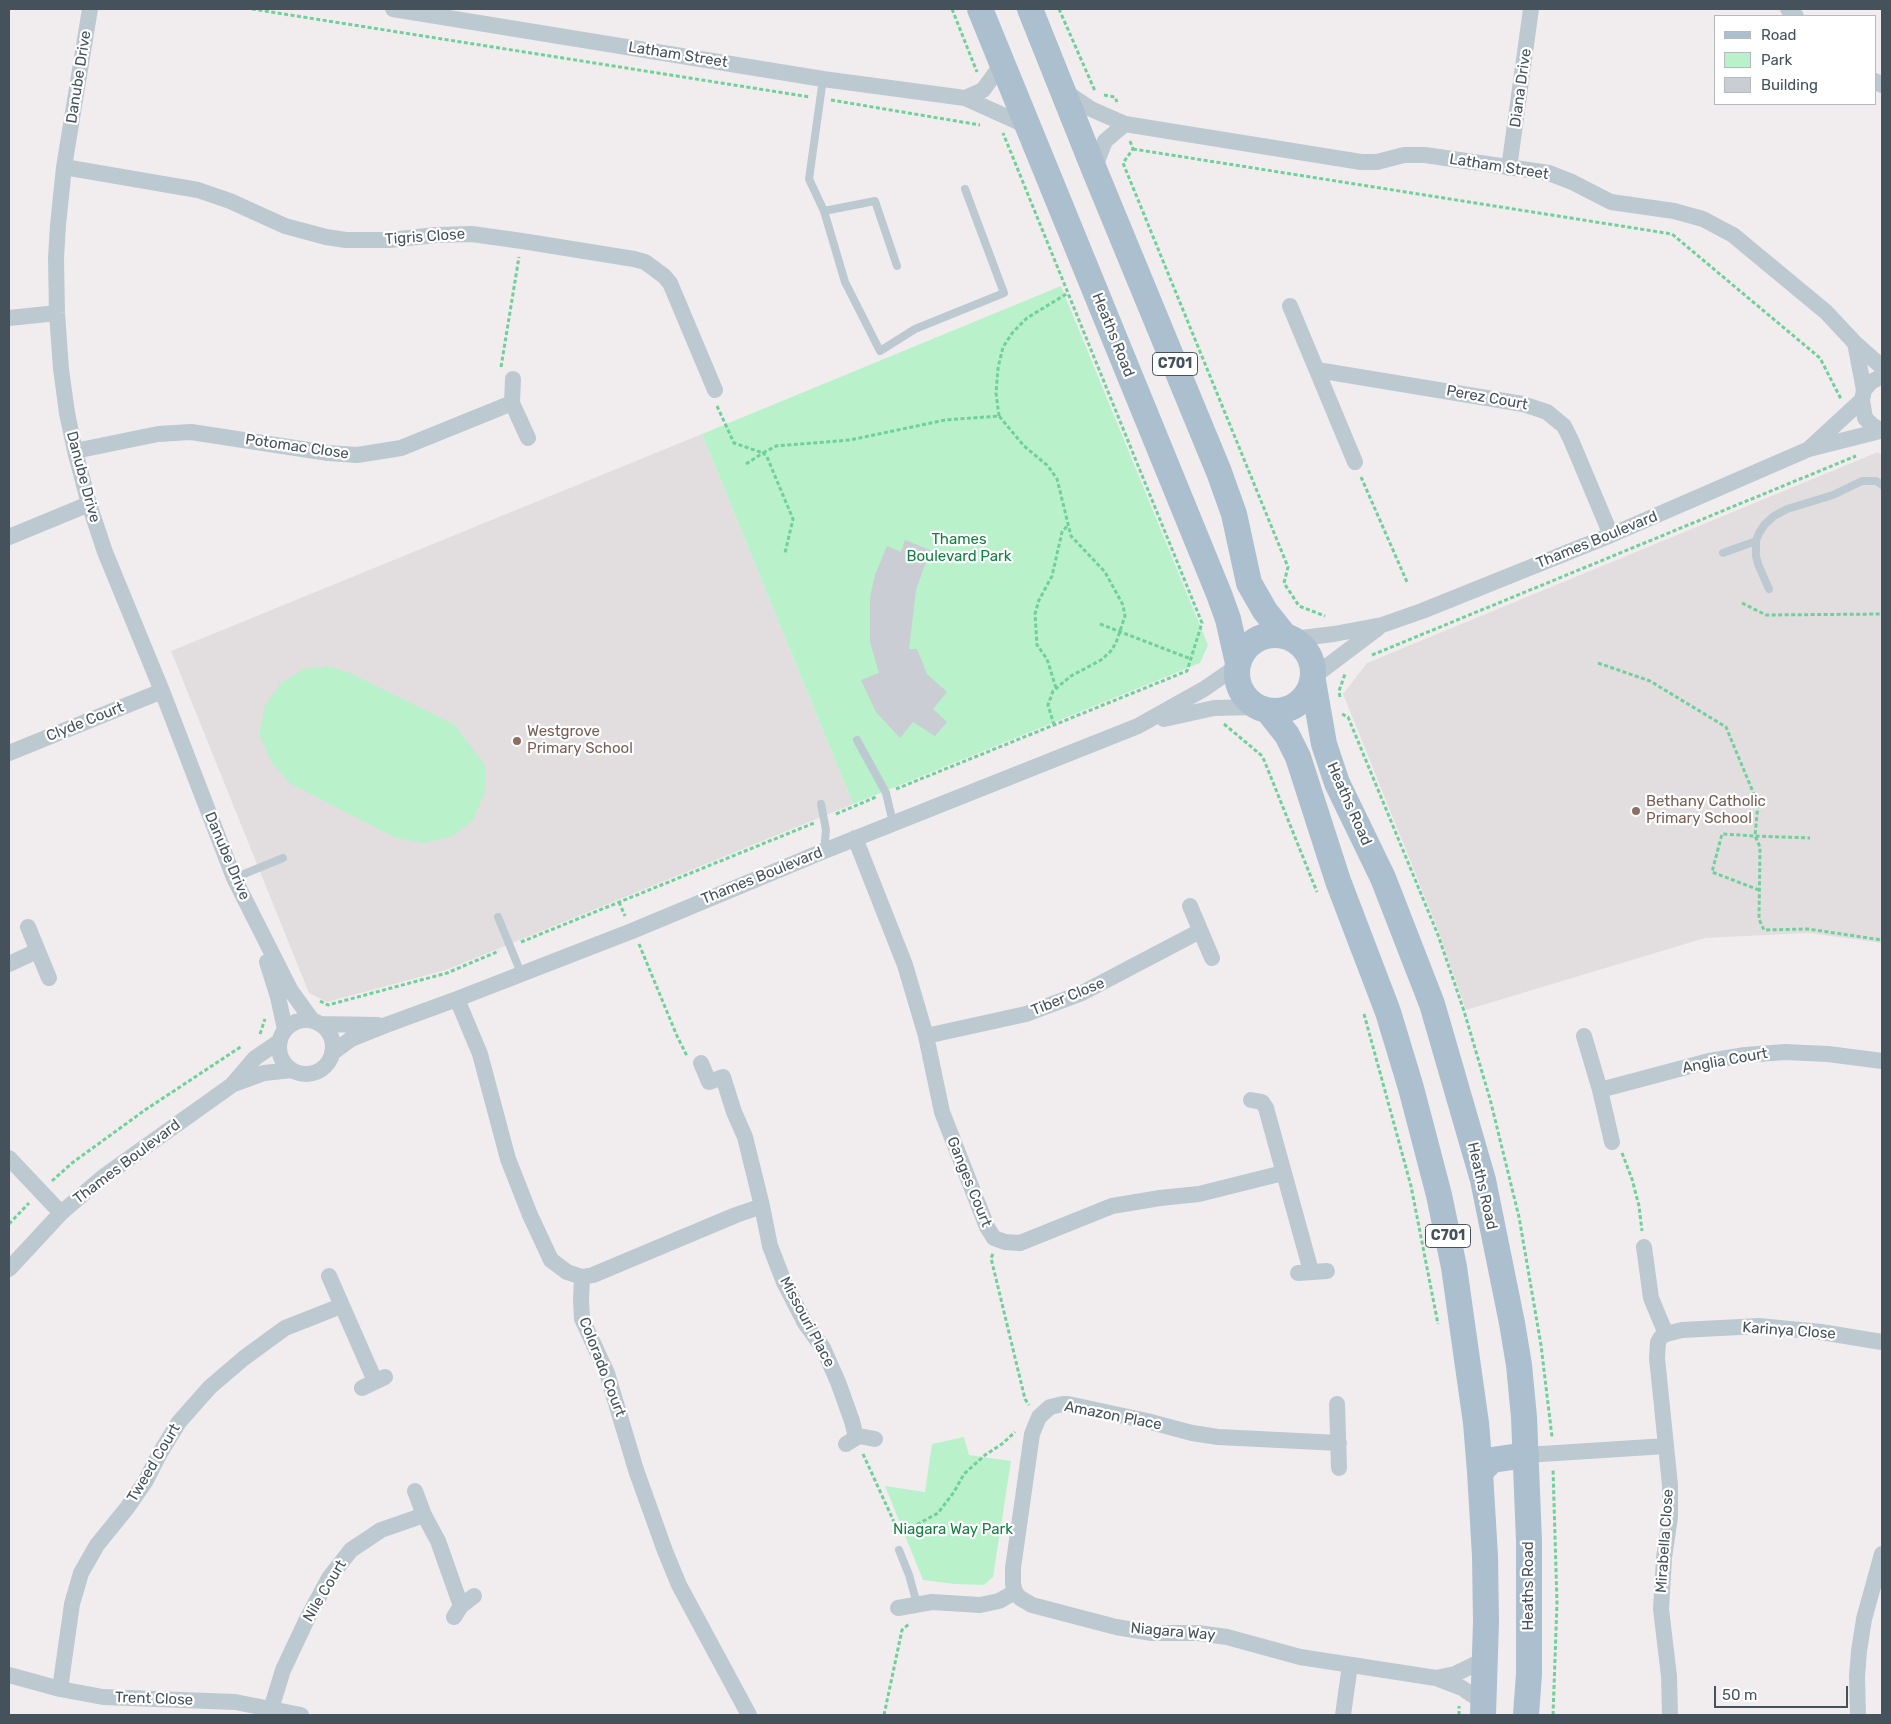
<!DOCTYPE html>
<style>
body{margin:0}
#map{position:relative;width:1891px;height:1724px;overflow:hidden;background:#f1edee;font-family:Rubik,sans-serif}
canvas{display:block}
.frame{position:absolute;inset:0;border:10px solid #45525c;pointer-events:none}
.legend{position:absolute;left:1714px;top:15px;width:162px;height:90px;box-sizing:border-box;background:#fff;border:1px solid #b5babe;margin:0;padding:6px 9px;list-style:none;font-size:15px;color:#45525c}
.legend li{display:flex;align-items:center;gap:10px;height:25px}
.legend b{width:25px;border:1px solid #b5babe}
.scale{position:absolute;left:1714px;top:1686px;width:134px;height:22px;box-sizing:border-box;border:2px solid #45525c;border-top:0;padding-left:6px;font-size:15px;line-height:18px;white-space:nowrap;color:#45525c;-webkit-text-stroke:4px #fff;paint-order:stroke}
</style>
<div id="map">
<canvas width="1891" height="1724"></canvas>
<div class="frame"></div>
<ul class="legend">
<li><b style="height:6px;background:#acbfce"></b>Road</li>
<li><b style="height:14px;background:#b9f1cb"></b>Park</li>
<li><b style="height:14px;background:#cacdd3"></b>Building</li>
</ul>
<div class="scale">50 m</div>
</div>
<script>
const ctx = document.querySelector('canvas').getContext('2d');
ctx.lineJoin = 'round';
function fill(path, color) {
  ctx.fillStyle = color;
  ctx.fill(path, 'evenodd');
}
function toPath(rows) {
  const path = new Path2D();
  for (const r of rows) {
    if (r.length === 3) {
      path.moveTo(r[0] + r[2], r[1]);
      path.arc(r[0], r[1], r[2], 0, 2 * Math.PI);
      continue;
    }
    path.moveTo(r[0], r[1]);
    for (let i = 2; i < r.length; i += 2) path.lineTo(r[i], r[i + 1]);
  }
  return path;
}
function trace(path, color, width, dash) {
  ctx.strokeStyle = color;
  ctx.lineWidth = width;
  ctx.lineCap = dash ? 'butt' : 'round';
  ctx.setLineDash(dash || []);
  ctx.stroke(path);
}
function write(font, color, halo, rows, align = 'center') {
  ctx.font = font + ' Rubik,sans-serif';
  ctx.lineWidth = 4.5;
  ctx.setLineDash([]);
  ctx.textBaseline = 'middle';
  ctx.strokeStyle = halo;
  ctx.fillStyle = color;
  for (const [text, x, y, turn = 0] of rows) {
    ctx.save();
    ctx.translate(x, y);
    ctx.rotate((+turn || 0) * Math.PI / 180);
    ctx.textAlign = isNaN(turn) ? turn : align;
    if (halo) ctx.strokeText(text, 0, 0);
    ctx.fillText(text, 0, 0);
    ctx.restore();
  }
}
const education = toPath([
 [702,434,853,804,446,970,327,1002,309,993,171,651],
 [1878,452,1882,456,1882,943,1808,933,1705,938,1466,1010,1437,927,1343,694,1367,663]
]);
const green = toPath([
 [1061,286,1208,645,1200,663,853,804,702,434],
 [328,666,350,673,454,724,485,765,485,792,473,820,453,836,424,843,396,838,291,784,272,763,259,734,265,706,281,683,304,669],
 [964,1437,969,1455,1011,1461,993,1577,984,1585,955,1584,923,1580,885,1486,925,1492,932,1444]
]);
const building = toPath([
 [905,540,930,550,916,590,909,649,917,649,927,674,947,692,933,709,947,722,935,736,913,722,900,738,876,712,861,680,879,673,870,642,870,597,875,575,887,546,901,552]
]);
const path = toPath([
 [252,9,810,97],
 [952,9,977,72],
 [1059,9,1095,91],
 [1104,95,1115,97,1117,102],
 [831,100,980,125],
 [1130,141,1133,149,1123,163,1288,567,1284,583,1299,606,1325,616],
 [1133,149,1672,234,1820,358,1841,399],
 [501,367,519,257],
 [717,406,734,443,763,453,776,446,850,440,945,420,999,416,1024,446,1048,466,1057,479,1071,536,1105,572,1123,605,1125,616,1116,643,1110,652,1101,660,1071,676,1053,691,1048,705,1054,725],
 [999,416,996,393,998,368,1003,347,1013,332,1027,318,1068,293],
 [746,464,763,453,767,457,793,519,785,553],
 [1361,477,1407,582],
 [1742,603,1766,615,1882,614],
 [1100,624,1191,659],
 [1372,655,1856,456],
 [1598,663,1650,681,1726,727,1758,804,1755,836,1810,838],
 [1056,688,1047,659,1037,645,1035,614,1039,600,1052,576,1062,532,1068,525],
 [1340,697,1339,691,1345,674],
 [1342,714,1348,717,1438,935,1464,1011,1490,1099,1519,1217,1541,1345,1552,1437],
 [1224,724,1261,755,1264,760,1317,892],
 [896,789,1187,671,1202,623,1003,133],
 [836,814,876,797],
 [1759,890,1712,872,1722,834,1755,836,1760,847,1759,919,1764,930,1808,929,1882,940],
 [619,902,625,916],
 [521,942,814,823],
 [639,944,677,1036,687,1056],
 [320,1001,328,1005,447,973,499,951],
 [1364,1014,1411,1186,1438,1324],
 [260,1034,265,1019],
 [1622,1153,1632,1179,1639,1206,1642,1231],
 [52,1181,72,1163,145,1110,242,1046],
 [9,1224,29,1203],
 [993,1254,991,1258,1025,1399,1029,1405],
 [863,1454,900,1535],
 [900,1534,938,1513,954,1492,964,1474,985,1455,1002,1444,1015,1432],
 [884,1715,902,1630,909,1624],
 [1459,1715,1459,1706],
 [1553,1715,1557,1603,1553,1469]
]);
const service = toPath([
 [823,79,809,179,824,211,845,282,880,351,915,329,1004,293,965,189],
 [824,211,875,201,897,266],
 [1723,553,1756,541],
 [1769,589,1758,564,1756,556,1756,541,1759,533,1765,524,1774,516,1787,509,1833,495,1862,481,1876,481,1882,485],
 [857,740,886,793,893,823],
 [821,804,826,830,824,851],
 [234,878,283,858],
 [498,917,521,973],
 [899,1550,909,1575,917,1604]
]);
const minor = toPath([
 [90,9,64,167,58,225,56,258,57,313,61,369,67,413,75,451,89,504,105,552,162,691,234,878,291,991,312,1020],
 [393,9,823,79,965,98,1027,126],
 [1788,9,1796,16],
 [1875,81,1882,85],
 [1063,90,1091,109,1125,124,1361,162,1377,162,1404,155,1425,155,1549,173,1572,182,1611,202,1674,211,1703,219,1733,235,1826,312,1855,343,1882,367],
 [965,98,983,90,1002,64],
 [64,167,198,190,230,201,285,226,326,237,346,240,390,240,436,235,472,234,522,241,634,259,645,262,664,276,670,283,715,390],
 [1509,168,1531,9],
 [1094,169,1105,141,1125,124],
 [1290,306,1355,462],
 [9,318,57,313],
 [1855,343,1864,390],
 [1317,370,1523,404,1547,412,1564,426,1571,440,1611,535],
 [1882,376,1871,382,1864,390,1862,400,1865,418,1872,425,1882,431],
 [513,379,512,403,528,438],
 [1810,448,1862,400],
 [75,451,158,434,191,432,328,453,357,455,401,448,512,403],
 [9,537,89,504],
 [1293,639,1334,634,1382,625,1422,611,1611,535,1809,449,1880,431],
 [1313,677,1378,628],
 [1164,719,1214,708,1256,707],
 [9,753,162,691],
 [855,838,905,965,926,1036,942,1112,987,1227,994,1238,1005,1242,1020,1243,1112,1206,1160,1198,1199,1194,1283,1173],
 [1190,906,1212,958],
 [28,927,49,978],
 [267,962,278,997,285,1029],
 [9,964,37,951],
 [457,999,480,1054,508,1159,530,1215,551,1260,567,1272,582,1277,581,1300,582,1319,607,1373,636,1470,665,1551,679,1585,749,1715],
 [306,1047,27],
 [320,1024,378,1025],
 [926,1036,1026,1014,1082,993,1200,931],
 [1584,1036,1600,1090,1612,1142],
 [332,1053,351,1039,386,1025,457,999,632,931,824,851,1138,726,1204,689,1236,667],
 [701,1063,709,1082,723,1077,734,1112,745,1137,762,1206,770,1246,784,1282,805,1323,823,1348,838,1382,852,1421,856,1437],
 [234,1084,264,1073,292,1070],
 [1600,1090,1709,1061,1745,1055,1785,1052,1828,1054,1882,1061],
 [1251,1100,1262,1102,1266,1108,1311,1271],
 [9,1158,61,1213],
 [1644,1247,1651,1298,1666,1334],
 [9,1269,61,1213,103,1177,232,1085,255,1058,280,1041],
 [1298,1273,1327,1271],
 [329,1276,375,1381],
 [582,1277,593,1275,736,1215,762,1206],
 [362,1388,385,1377],
 [1337,1404,1339,1468],
 [846,1444,859,1436,875,1439],
 [1666,1446,1657,1358,1658,1342,1661,1337,1666,1334,1682,1330,1759,1326,1821,1332,1882,1342],
 [1526,1455,1666,1446,1670,1485,1670,1517,1664,1558,1661,1609,1669,1676,1670,1715],
 [415,1491,424,1515,438,1541,461,1606],
 [1015,1592,1013,1584,1013,1568,1032,1434,1039,1417,1050,1407,1063,1404,1068,1404,1147,1421,1192,1433,1218,1437,1339,1443],
 [898,1608,932,1602,980,1605,999,1601,1015,1592,1020,1598,1032,1605,1116,1627,1152,1633,1198,1633,1227,1637,1300,1657,1436,1678,1462,1688,1484,1703],
 [454,1617,461,1606,474,1596],
 [9,1675,60,1689,103,1697,235,1702,301,1715],
 [1436,1678,1455,1674,1486,1659],
 [60,1689,72,1604,81,1573,97,1545,127,1508,145,1482,160,1453,179,1422,210,1387,244,1358,285,1328,341,1306],
 [271,1709,283,1670,308,1617,329,1578,351,1550,381,1530,424,1515],
 [1343,1715,1350,1665],
 [1858,1715,1857,1676,1859,1651,1864,1619,1882,1554]
]);
const primary = toPath([
 [980,9,1219,594,1228,619,1238,663],
 [1030,9,1094,169,1219,472,1234,514,1249,583,1265,611,1285,636],
 [1275,673,38],
 [1313,681,1324,744,1337,783,1383,878,1432,1004,1483,1180,1512,1323,1519,1365,1524,1417,1529,1541,1529,1674,1526,1715],
 [1268,711,1287,735,1298,757,1338,881,1388,1012,1411,1088,1439,1195,1454,1267,1476,1423,1480,1472,1485,1556,1486,1622,1483,1715],
 [1480,1472,1492,1460,1526,1455]
]);
const markers = [
 [517,741,5,"#8d6e63"],
 [1636,811,5,"#8d6e63"]
];
const shields = [
 [1175,364,45],
 [1448,1236,45]
];
const shieldNames = [
 ["C701",1175,364],
 ["C701",1448,1236]
];
const streetNames = [
 ["Latham Street",678,55,9],
 ["Danube Drive",79,77,-81],
 ["Diana Drive",1521,88,-82],
 ["Latham Street",1499,167,9],
 ["Tigris Close",425,237,-4],
 ["Heaths Road",1113,335,68],
 ["Perez Court",1487,398,10],
 ["Potomac Close",297,447,8],
 ["Danube Drive",83,477,75],
 ["Thames Boulevard",1597,540,-22],
 ["Clyde Court",85,722,-22],
 ["Heaths Road",1349,804,66],
 ["Danube Drive",227,856,67],
 ["Thames Boulevard",762,876,-22],
 ["Tiber Close",1068,997,-22],
 ["Anglia Court",1725,1061,-10],
 ["Thames Boulevard",127,1162,-37],
 ["Ganges Court",969,1182,68],
 ["Heaths Road",1482,1186,77],
 ["Missouri Place",807,1322,62],
 ["Karinya Close",1789,1331,4],
 ["Colorado Court",602,1367,69],
 ["Amazon Place",1113,1416,11],
 ["Tweed Court",154,1463,-59],
 ["Mirabella Close",1665,1541,-86],
 ["Heaths Road",1529,1586,-90],
 ["Nile Court",325,1591,-59],
 ["Niagara Way",1173,1632,5],
 ["Trent Close",154,1699,2]
];
const parkNames = [
 ["Thames",959,540],
 ["Boulevard Park",959,557],
 ["Niagara Way Park",953,1530]
];
const educationNames = [
 ["Westgrove",527,732],
 ["Primary School",527,749],
 ["Bethany Catholic",1646,802],
 ["Primary School",1646,819]
];
fill(education, '#e2dee0');
fill(green, '#b9f1cb');
fill(building, '#cacdd3');
trace(path, '#70d09b', 3, [4, 2.5]);
trace(service, '#bdc9d1', 8);
trace(minor, '#bdc9d1', 16);
trace(primary, '#acbfce', 26);
for (const [x, y, r, color] of markers) {
  const dot = new Path2D();
  dot.arc(x, y, r, 0, 2 * Math.PI);
  ctx.fillStyle = color;
  ctx.fill(dot);
  trace(dot, '#fff', 2);
}
for (const [x, y, w] of shields) {
  const box = new Path2D();
  box.roundRect(x - w / 2, y - 11.5, w, 23, 4);
  ctx.fillStyle = '#fff';
  ctx.fill(box);
  trace(box, '#45525c', 1);
}
write('bold 14px', '#45525c', null, shieldNames);
write('15px', '#45525c', '#fff', streetNames);
write('15px', '#138043', '#fff', parkNames);
write('15px', '#785e54', '#fff', educationNames, 'left');
</script>
